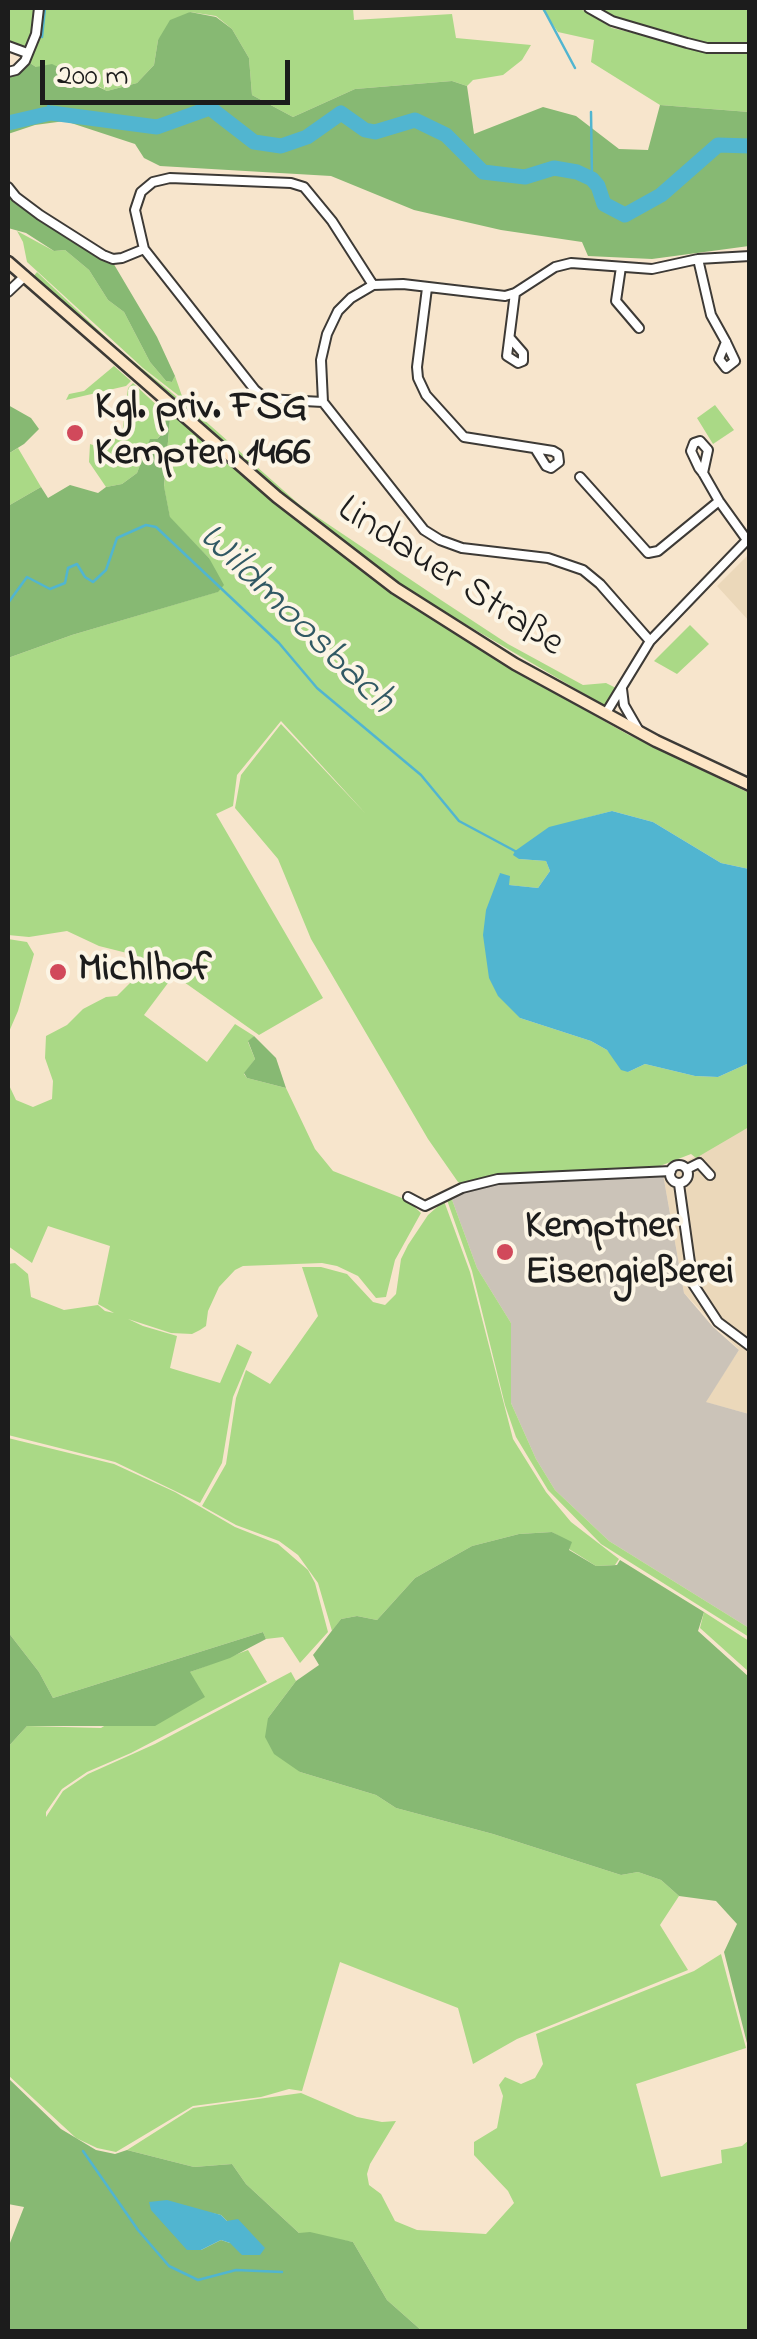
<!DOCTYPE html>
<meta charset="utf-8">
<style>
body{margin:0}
#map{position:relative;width:757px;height:2339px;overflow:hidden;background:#f7e5cc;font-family:"Indie Flower",sans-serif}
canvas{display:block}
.frame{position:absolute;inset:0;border:10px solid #1c1c1c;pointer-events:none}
.scale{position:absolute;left:40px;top:60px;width:250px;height:45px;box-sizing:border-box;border:5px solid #1c1c1c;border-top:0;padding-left:12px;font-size:30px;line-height:35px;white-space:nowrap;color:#1c1c1c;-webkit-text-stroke:8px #fcf5e5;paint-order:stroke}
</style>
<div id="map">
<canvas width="757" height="2339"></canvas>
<div class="frame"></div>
<div class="scale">200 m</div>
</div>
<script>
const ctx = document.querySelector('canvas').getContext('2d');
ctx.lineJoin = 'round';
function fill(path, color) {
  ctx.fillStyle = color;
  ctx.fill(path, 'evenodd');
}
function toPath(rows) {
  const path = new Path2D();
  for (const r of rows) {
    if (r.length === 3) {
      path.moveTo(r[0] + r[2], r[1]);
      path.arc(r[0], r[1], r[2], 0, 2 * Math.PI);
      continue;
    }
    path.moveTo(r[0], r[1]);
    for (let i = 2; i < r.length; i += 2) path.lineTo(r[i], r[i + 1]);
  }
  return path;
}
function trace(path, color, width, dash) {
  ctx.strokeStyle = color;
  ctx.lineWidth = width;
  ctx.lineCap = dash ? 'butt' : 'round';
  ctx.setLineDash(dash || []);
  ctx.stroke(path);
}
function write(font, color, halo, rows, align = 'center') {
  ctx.font = font + ' "Indie Flower",sans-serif';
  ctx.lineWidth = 8;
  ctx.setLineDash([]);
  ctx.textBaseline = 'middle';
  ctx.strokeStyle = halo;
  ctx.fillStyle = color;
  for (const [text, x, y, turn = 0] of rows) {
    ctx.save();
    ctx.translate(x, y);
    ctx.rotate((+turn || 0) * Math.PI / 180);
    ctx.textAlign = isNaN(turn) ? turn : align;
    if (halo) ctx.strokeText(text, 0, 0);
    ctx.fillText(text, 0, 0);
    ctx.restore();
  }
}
const built = toPath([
 [749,554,750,621,749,621,717,586],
 [749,1127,749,1414,705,1402,739,1350,684,1293,663,1174]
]);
const industrial = toPath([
 [663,1174,684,1293,713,1327,739,1350,706,1402,749,1414,749,1628,609,1541,555,1490,536,1459,511,1403,511,1323,477,1268,451,1197,463,1190,498,1181]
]);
const green = toPath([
 [8,8,37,8,34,34,26,51,8,45],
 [42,8,353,8,354,20,452,14,456,38,531,45,522,60,503,75,473,80,467,86,452,81,355,89,293,117,252,95,249,58,232,29,216,16,190,12,158,40,154,65,137,83,107,91,81,76,36,67,27,61],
 [541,8,579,8,612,28,707,50,749,51,749,112,660,105,591,62,594,40,558,32],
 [595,8,749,8,749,45,708,45,614,18],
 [17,231,54,251,65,250,89,270,108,300,124,312,150,362,166,381,172,382,175,376,183,399,143,368,27,262,23,242],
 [37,272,117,348,183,402,178,409,33,277],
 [114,366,131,381,126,386,66,400,69,394,84,391],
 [133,383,162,410,156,426,161,434,157,439,150,440,137,473,122,484,106,487,89,462,90,444,99,447,122,435,128,388],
 [185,403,301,506,441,600,508,644,583,685,606,683,616,688,605,706,397,584,279,495,180,411],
 [715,405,734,430,713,444,697,418],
 [173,415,340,554,392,592,512,669,627,734,749,793,749,869,721,863,653,822,612,811,582,819,519,859,546,861,550,871,538,888,508,885,499,874,520,1018,591,1041,607,1050,628,1072,645,1064,695,1076,718,1077,749,1063,749,1127,696,1158,691,1154,660,1166,463,1185,458,1182,428,1139,311,939,278,859,235,808,241,775,281,724,366,814,281,721,237,775,233,806,216,814,323,998,259,1035,174,975,135,955,99,946,67,931,29,937,8,935,8,658,72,635,217,592,209,558,170,518,164,487,170,419],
 [18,448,41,487,8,506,8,454],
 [690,625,709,644,677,674,654,661],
 [8,939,27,942,34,954,18,1011,8,1034],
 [148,965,171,979,144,1015,207,1062,235,1024,254,1036,248,1042,255,1059,244,1074,247,1078,286,1088,315,1149,333,1171,407,1200,421,1213,395,1260,386,1297,376,1298,358,1276,337,1266,322,1263,243,1266,235,1270,219,1287,208,1311,206,1326,200,1330,192,1334,171,1333,128,1319,143,1326,177,1336,170,1368,220,1383,237,1344,252,1352,233,1397,222,1463,200,1503,115,1462,8,1435,8,1264,15,1263,28,1274,31,1297,64,1310,98,1305,105,1311,114,1313,98,1304,110,1246,48,1226,32,1263,8,1246,8,1083,16,1100,33,1107,52,1099,53,1081,45,1058,46,1036,67,1025,83,1009,106,997,117,996],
 [451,1197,477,1268,511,1323,511,1403,536,1459,555,1490,609,1541,749,1628,749,1637,601,1544,548,1490,516,1437,505,1405,472,1271,447,1200],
 [444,1201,470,1272,513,1439,546,1492,571,1522,619,1559,615,1565,596,1566,569,1549,571,1543,552,1532,519,1534,472,1546,415,1578,377,1620,357,1616,341,1619,332,1631,318,1583,298,1555,279,1541,236,1525,202,1506,226,1464,236,1398,246,1370,270,1384,318,1316,302,1267,321,1267,347,1274,373,1302,385,1305,396,1294,401,1259,408,1245,428,1215],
 [8,1438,114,1464,175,1492,235,1527,278,1544,308,1570,315,1583,328,1632,300,1663,283,1637,266,1639,263,1632,53,1698,39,1672,8,1632],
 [704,1612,749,1641,749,1672,700,1628],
 [248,1650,267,1682,131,1753,87,1772,62,1789,46,1812,46,1817,63,1791,88,1774,155,1744,291,1672,296,1681,268,1718,300,1772,376,1795,396,1808,493,1834,621,1875,638,1872,661,1880,679,1896,660,1925,688,1970,517,2039,473,2064,458,2008,340,1962,302,2091,289,2089,261,2097,193,2106,116,2152,97,2148,76,2138,8,2075,8,1747,27,1726,101,1728,190,1672],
 [721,1954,746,2048,636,2084,661,2177,722,2163,721,2150,742,2146,749,2140,749,2331,422,2331,387,2300,353,2242,299,2233,246,2184,232,2164,194,2167,127,2150,193,2108,301,2093,357,2117,382,2122,396,2121,370,2164,367,2174,369,2185,381,2194,395,2221,417,2230,486,2234,514,2203,508,2191,474,2155,474,2142,497,2128,503,2096,499,2085,505,2077,521,2084,535,2078,543,2064,536,2034,694,1971]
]);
const forest = toPath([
 [190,12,216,17,232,29,249,58,252,95,293,117,355,89,452,81,467,86,474,134,543,107,576,116,619,149,648,150,660,105,749,112,749,246,652,259,588,256,582,242,501,230,414,210,331,176,160,166,144,158,135,144,65,121,35,125,8,134,8,74,27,61,36,67,52,64,107,91,137,83,154,65,158,40,170,20],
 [8,189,112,261,157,337,175,376,172,382,166,381,150,362,124,312,108,300,89,270,65,250,54,251,26,233,8,228],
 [8,405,31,418,39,429,24,444,8,454],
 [162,410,170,419,164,486,170,517,209,558,224,585,218,592,72,635,8,658,8,506,41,487,48,498,70,485,98,493,106,487,122,484,137,473,150,439,157,439,161,435,156,426],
 [254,1036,276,1058,286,1088,247,1078,244,1073,255,1059,248,1041],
 [552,1532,572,1542,569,1550,596,1566,617,1565,620,1560,704,1612,698,1631,749,1677,749,2051,724,1952,737,1924,716,1901,679,1896,661,1880,638,1872,621,1875,493,1834,396,1808,376,1795,300,1772,274,1754,265,1737,268,1718,296,1681,319,1665,313,1655,341,1619,357,1616,377,1620,415,1578,472,1546,519,1534],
 [8,1632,39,1672,53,1698,263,1632,266,1639,230,1658,190,1672,205,1697,155,1726,27,1726,8,1747],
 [8,2078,61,2129,96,2150,115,2154,127,2150,194,2167,232,2164,246,2184,299,2233,310,2232,353,2242,387,2300,422,2331,8,2331,8,2248,24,2207,8,2204],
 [202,2211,221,2215,227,2221,230,2243,221,2240,201,2250]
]);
const water = toPath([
 [612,811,653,822,721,863,749,869,749,1063,718,1077,695,1076,645,1064,628,1072,621,1070,607,1050,591,1041,520,1018,498,996,489,978,483,935,486,910,500,873,510,876,509,885,538,888,550,871,546,861,519,859,513,855,515,851,549,827],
 [167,2200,221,2215,227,2221,238,2219,265,2248,260,2255,242,2255,230,2243,221,2240,201,2250,187,2250,151,2210,149,2202]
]);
const stream = toPath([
 [543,8,575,68],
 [42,37,45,8],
 [48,104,51,113],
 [591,112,592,179],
 [8,603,27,577,50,589,65,583,68,568,77,564,85,577,93,582,106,570,117,538,146,525,156,527,279,643,317,688,421,775,459,821,515,851],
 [83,2151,138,2230,169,2266,198,2280,236,2270,282,2272]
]);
const river = toPath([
 [8,123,51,113,157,127,210,108,254,142,281,146,307,137,341,113,365,130,375,132,415,120,446,135,483,172,525,177,554,168,577,172,592,179,598,186,604,204,625,215,661,195,718,145,750,146]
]);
const street = toPath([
 [589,8,612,21,687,43,707,48,750,48],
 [8,46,27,53],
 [8,72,16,70,25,61,36,34,39,8],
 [8,187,16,197,40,215,103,255,113,259,122,258,144,249],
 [698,259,711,315,726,342],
 [621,267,616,301,639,328],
 [427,288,417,367,418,378,426,395,464,437,553,451,558,454,559,462,551,468,546,466,536,450],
 [8,292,25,276],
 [510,338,523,353,523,361,518,363,507,356,515,293],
 [726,342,735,361,726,368,719,359,726,342],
 [323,402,266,399,255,390,144,249,135,210,141,192,153,182,170,178,291,183,304,187,332,221,373,285],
 [703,473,708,450,700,441,694,443,691,451,699,468,703,473,719,501,747,540],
 [580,477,648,553,658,551,719,501],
 [650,641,600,584,583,570,548,558,462,548,440,540,424,530,323,402,321,360,327,334,338,311,351,298,373,285,403,284,505,296,515,293,555,267,571,263,652,269,698,259,750,256],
 [622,689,624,705,639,731],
 [606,713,650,641,750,537],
 [679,1174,9],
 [687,1169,699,1163,710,1175],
 [679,1184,693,1284,718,1322,750,1346],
 [408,1197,425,1206,462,1188,498,1179,671,1171]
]);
const secondary = toPath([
 [8,262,277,497,395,588,515,664,656,741,750,785]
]);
const markers = [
 [75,433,10,"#d1495b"],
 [58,972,10,"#d1495b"],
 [505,1252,10,"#d1495b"]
];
const poiNames = [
 ["Kgl. priv. FSG",95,410],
 ["Kempten 1466",95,456],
 ["Michlhof",78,972],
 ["Kemptner",525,1229],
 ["Eisengießerei",525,1275]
];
const streetNames = [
 ["Lindauer Straße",449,579,33]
];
const waterNames = [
 ["Wildmoosbach",294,621,44]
];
fill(built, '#ebd8ba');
fill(industrial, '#cbc3b8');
fill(green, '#aad986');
fill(forest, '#87b973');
fill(water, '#51b5d0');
trace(stream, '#51b5d0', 2.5);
trace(river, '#51b5d0', 15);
trace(street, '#3d3a36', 12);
trace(secondary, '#3d3a36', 15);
trace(street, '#fff', 8);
trace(secondary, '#fde5c5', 10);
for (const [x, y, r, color] of markers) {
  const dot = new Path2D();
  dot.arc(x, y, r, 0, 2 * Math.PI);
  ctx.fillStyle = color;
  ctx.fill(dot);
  trace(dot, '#fcf5e5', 4);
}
write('bold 40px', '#1c1c1c', '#fcf5e5', poiNames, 'left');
write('40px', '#1c1c1c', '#fcf5e5', streetNames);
write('italic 42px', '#315964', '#fcf5e5', waterNames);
</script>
